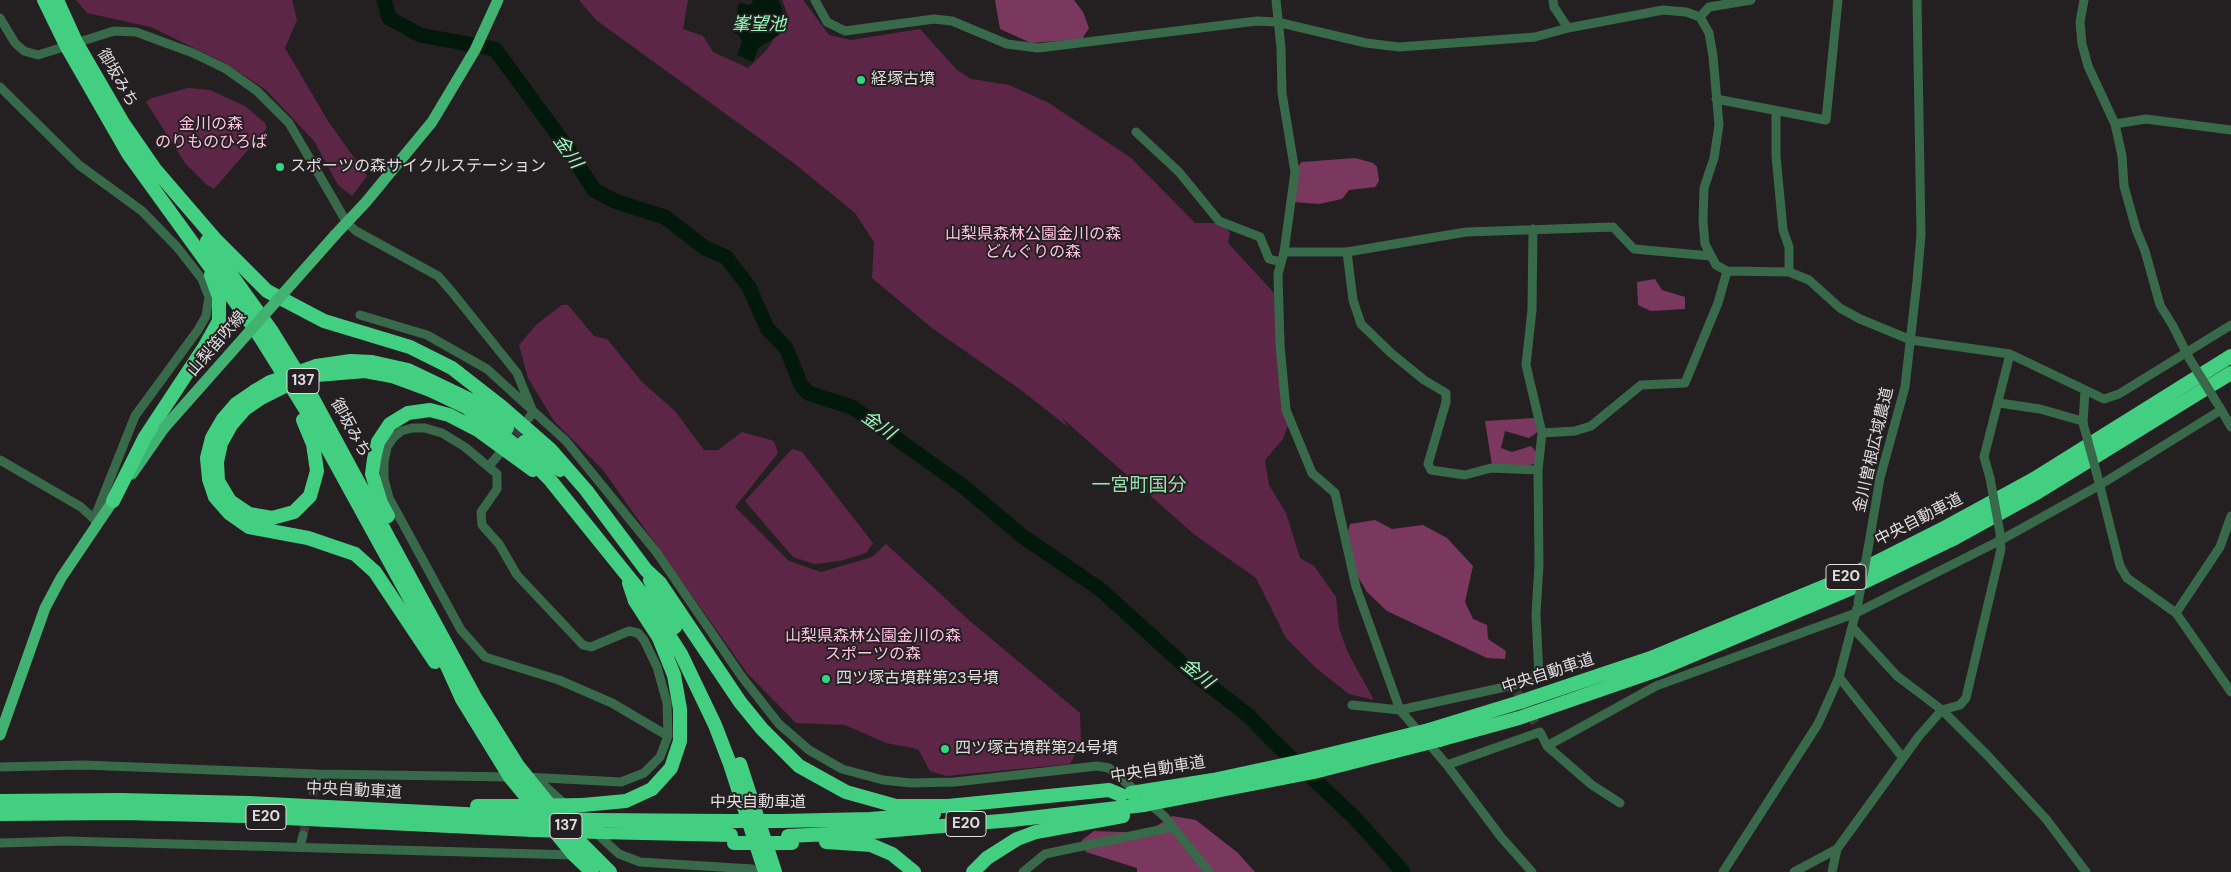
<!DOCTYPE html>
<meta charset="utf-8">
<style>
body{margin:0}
canvas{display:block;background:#241f21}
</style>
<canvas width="2231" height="872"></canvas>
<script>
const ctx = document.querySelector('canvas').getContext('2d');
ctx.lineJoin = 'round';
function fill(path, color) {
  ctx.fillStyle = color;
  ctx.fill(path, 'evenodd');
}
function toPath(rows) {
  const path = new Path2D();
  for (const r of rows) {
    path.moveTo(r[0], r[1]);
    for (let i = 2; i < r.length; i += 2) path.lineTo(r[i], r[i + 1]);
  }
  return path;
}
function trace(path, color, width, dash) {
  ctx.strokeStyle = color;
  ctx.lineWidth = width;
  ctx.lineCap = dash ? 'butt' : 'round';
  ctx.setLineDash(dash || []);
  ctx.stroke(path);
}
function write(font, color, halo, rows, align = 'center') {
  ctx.font = font + ' "DM Sans","Noto Sans JP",sans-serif';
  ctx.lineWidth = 4;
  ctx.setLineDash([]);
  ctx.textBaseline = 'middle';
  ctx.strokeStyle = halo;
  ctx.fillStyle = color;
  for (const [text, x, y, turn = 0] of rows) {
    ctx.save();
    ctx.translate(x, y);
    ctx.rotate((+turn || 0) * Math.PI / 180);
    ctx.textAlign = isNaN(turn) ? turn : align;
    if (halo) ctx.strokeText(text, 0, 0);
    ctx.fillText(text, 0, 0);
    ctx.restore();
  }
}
const green = toPath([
 [76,0,292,0,297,20,285,48,328,121,367,176,352,196,338,185,314,141,266,90,227,64,151,27,87,13],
 [579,0,688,0,683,29,703,36,713,52,748,68,765,52,789,18,782,0,803,0,829,35,851,40,920,29,957,70,971,79,1009,85,1049,103,1131,158,1195,223,1222,223,1230,233,1228,243,1275,294,1285,338,1278,361,1288,425,1283,439,1265,460,1269,485,1286,513,1300,558,1314,566,1336,597,1339,628,1348,653,1374,700,1349,694,1316,668,1286,638,1256,578,1195,535,1062,418,1068,427,1021,390,932,328,872,278,874,242,855,213,795,164,596,20],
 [188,88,210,90,245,106,265,123,267,128,214,189,207,185,185,163,146,102,152,98],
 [562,305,568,305,594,336,607,339,642,382,675,411,704,450,718,450,742,432,774,441,778,453,735,507,789,561,821,572,872,557,886,544,971,622,1080,713,1081,744,1070,764,946,776,930,771,918,749,886,743,845,725,796,723,747,673,603,470,554,421,528,378,519,345,537,324],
 [792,449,802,452,873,543,866,553,840,561,814,564,793,557,745,501]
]);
const forest = toPath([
 [995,0,1074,0,1083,12,1089,28,1082,39,1031,43,1000,29],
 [1355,158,1373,163,1377,167,1379,181,1375,187,1349,190,1342,199,1319,204,1294,202,1297,167,1302,162],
 [1655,279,1662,290,1685,297,1685,309,1651,311,1638,305,1637,282],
 [1535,418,1539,431,1529,438,1505,431,1501,448,1512,452,1531,446,1536,452,1536,463,1527,466,1492,465,1485,421],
 [1375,520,1392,529,1423,525,1447,538,1473,566,1465,602,1473,619,1487,625,1488,639,1506,651,1505,659,1487,658,1387,611,1367,592,1357,575,1348,532,1350,524],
 [1172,816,1196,820,1238,853,1255,872,1137,872,1137,868,1086,852,1082,840,1094,831,1146,833]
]);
const water = toPath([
 [753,0,778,0,782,8,783,22,779,35,758,48,753,62,737,55,742,42,739,35,733,32,739,3,751,5]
]);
const river = toPath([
 [384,0,389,18,420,35,495,49,566,146,594,190,617,202,665,217,705,248,726,257,749,287,767,328,786,348,801,385,808,393,852,407,963,486,1022,536,1101,590,1187,668,1249,716,1271,739,1355,818,1403,872]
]);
const minorTunnel = toPath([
 [506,445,525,422],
 [1517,692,1536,724],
 [303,835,315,786]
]);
const minor = toPath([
 [815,0,827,22,845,31,934,19,952,21,1007,44,1038,48,1257,21,1277,22,1366,43,1399,47,1535,37,1568,28,1663,10,1686,12,1700,17,1709,33,1713,56,1719,125,1714,158,1704,188,1703,221,1705,244,1716,265,1727,271,1789,272,1809,280,1840,308,1860,319,1911,340,2010,354,2104,399,2119,394,2231,325],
 [1276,0,1281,48,1282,93,1295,172,1284,252,1278,274,1280,345,1286,410,1312,473,1335,493,1356,587,1400,710,1447,765,1501,837,1532,872],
 [1553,0,1554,7,1568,28],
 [2084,0,2080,22,2082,44,2088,66,2115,124,2122,156,2124,186,2136,229,2145,251,2160,305,2173,326,2189,358],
 [1700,17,1709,7,1751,0],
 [0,18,15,43,24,51,38,55,114,31,136,32,193,53,226,69,257,91,289,123,347,223,356,231,438,276,452,292,517,373,533,412,529,418],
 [0,87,79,165,142,211,177,247,202,279,209,297,206,316,198,330,135,416,94,519,97,525],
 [1716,99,1826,120,1838,0],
 [1776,111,1776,156,1783,230,1789,247,1789,272],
 [2115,124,2146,119,2231,130],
 [1136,132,1179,172,1219,221,1260,237,1269,259,1281,262],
 [1284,252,1347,252,1466,232,1613,227,1634,249,1711,256],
 [1347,252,1353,300,1361,324,1391,353,1424,380,1446,393,1446,402,1428,464,1431,470,1465,475,1491,468,1538,470],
 [360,315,427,335,487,369,566,441,657,553,742,677,779,724,809,750,842,769,883,780,911,783,955,782,1097,766,1109,768,1139,794],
 [1999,403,2040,409,2082,421],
 [2219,406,2231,427],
 [2083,423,2085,391],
 [1542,433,1575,431,1591,426,1641,385,1685,383,1718,303,1727,271],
 [0,460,81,507,94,519],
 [489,466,500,453],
 [1990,478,1984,457,2010,354],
 [2099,482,2120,566,2127,578,2176,613,2231,692],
 [1868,549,1880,478,1905,387,1917,281,1921,235,1917,0],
 [2176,613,2220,547,2231,516],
 [1853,628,1897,676,1942,710,1988,756,2046,819,2086,872],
 [1839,677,1903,758],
 [1352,705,1400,710,1514,685,1539,677,1536,614,1539,565,1538,470,1542,433,1526,365,1532,310,1533,229],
 [1547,746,1656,686,1856,613,2001,540,2100,485,2221,410],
 [1447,765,1540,732,1547,746,1592,785,1620,803],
 [0,767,83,765,317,774,512,777],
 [525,777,621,782,644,773,660,757,668,736,667,703,657,667,644,640,638,633,629,631,591,647,583,645,517,575,499,544,482,525,481,512,497,489,497,474,465,447,442,433,425,428,412,428,401,431,393,438,387,447,384,462,384,479,389,498,461,630,485,657,559,680,612,703,668,736],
 [536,778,567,806],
 [315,786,317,774],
 [1149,803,1165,817,1209,872],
 [595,832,619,854,640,862,752,869,753,872],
 [0,843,67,841,574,855],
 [300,847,303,835],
 [1023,872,1045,854,1173,827],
 [1723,872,1818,724,1839,677,1857,608],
 [1794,872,1837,849,1919,736,1942,710,1960,705,1966,698,2001,549,2000,536],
 [1832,872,1837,849]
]);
const major = toPath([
 [335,235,366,202,432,122,475,50,498,0],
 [132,474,164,428],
 [0,735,45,608,61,578,117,495]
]);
const highway = toPath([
 [44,0,67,47,129,155,257,332,309,415,448,668,462,699,510,777,574,855,592,872],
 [57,0,76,42,123,123,159,175],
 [154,168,216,240,267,291,324,321,410,347,452,368,502,407,551,450,586,490,646,570,660,583,740,702,762,729,799,766,846,792,896,806,948,806,1109,790,1121,795],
 [207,241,271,330,311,395,476,699,518,766,577,839,610,872],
 [316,366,351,361,372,362,408,370,481,405,507,428],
 [317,375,365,371,392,376,430,390,466,407,520,449,551,481,643,595,681,654,715,725,730,764,765,872],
 [255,391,236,404,223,419,212,438,207,458,209,479,215,497,229,513,249,527,308,538,355,554,375,572,435,662],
 [261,398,245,409,231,425,221,443,217,462,218,481,230,501,249,514,272,518,294,512,310,496,317,471,313,444,303,420],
 [524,442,560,470],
 [113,501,145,437,205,346,219,321,219,297,211,275],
 [388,516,381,503,372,474,374,459,378,442,390,424,408,413,430,410,449,415,478,430,533,470],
 [650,580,675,627],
 [1429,730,1517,703,1651,658,1847,577,1948,526,2034,479,2231,356],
 [1439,740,1519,718,1655,671,1852,588,1953,539,2038,492,2231,373],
 [740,764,775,872],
 [0,801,120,800,249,803,524,817],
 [583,805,626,801,652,789,671,768,680,741,680,709,674,675,659,638,635,601,629,583],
 [477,806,517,806],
 [0,814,122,813,245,816,532,830],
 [593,820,727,821],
 [782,821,870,819,934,814],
 [599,832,731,835],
 [788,836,872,832,1012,820,1144,805],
 [826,842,871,845,892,854,914,872],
 [973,872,987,858,1017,839,1036,832,1123,816]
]);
const minorBridge = toPath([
 [2189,358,2217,403],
 [2083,423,2099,482],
 [1990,478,2000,533],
 [1858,603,1868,549]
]);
const majorBridge = toPath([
 [164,428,335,235]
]);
const highwayBridge = toPath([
 [255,391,270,382,316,366],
 [261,398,285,386,317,375],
 [1131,793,1213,780,1306,760,1429,730],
 [1144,805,1314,772,1439,740],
 [517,806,583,805],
 [524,817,593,820],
 [727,821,782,821],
 [532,830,599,832],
 [734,843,792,843]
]);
const markers = [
 [861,80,5,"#31d882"],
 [280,167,5,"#31d882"],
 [826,679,5,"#31d882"],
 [945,749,5,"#31d882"]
];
const shields = [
 [303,381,32],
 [1846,577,40],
 [266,817,40],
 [966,824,40],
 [566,826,32]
];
const shieldNames = [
 ["137",303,381],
 ["E20",1846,577],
 ["E20",266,817],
 ["E20",966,824],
 ["137",566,826]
];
const streetNames = [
 ["御坂みち",117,78,60],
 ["山梨笛吹線",217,344,-49],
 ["御坂みち",350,428,61],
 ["金川曽根広域農道",1874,450,-77],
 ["中央自動車道",1919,520,-27],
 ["中央自動車道",1548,674,-18],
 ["中央自動車道",1158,770,-9],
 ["中央自動車道",354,791,3],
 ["中央自動車道",758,803]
];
const poiNames = [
 ["経塚古墳",871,80],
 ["スポーツの森サイクルステーション",290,167],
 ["四ツ塚古墳群第23号墳",836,679],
 ["四ツ塚古墳群第24号墳",955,749]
];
const parkNames = [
 ["金川の森",211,125],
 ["のりものひろば",211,143],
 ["山梨県森林公園金川の森",1033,235],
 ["どんぐりの森",1033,253],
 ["山梨県森林公園金川の森",873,637],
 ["スポーツの森",873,655]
];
const waterNames = [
 ["峯望池",759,25],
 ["金川",567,152,55],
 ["金川",878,426,35],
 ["金川",1197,674,39]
];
const quarterNames = [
 ["一宮町国分",1139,486]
];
fill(green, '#5d2647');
fill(forest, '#7b385f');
fill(water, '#02180a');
trace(river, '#02180a', 15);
trace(minorTunnel, '#403b3d', 9, [9, 4.5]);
trace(minor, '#38694a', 9);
trace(major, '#41b272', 11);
trace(highway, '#42cf82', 14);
trace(minorBridge, '#38694a', 9);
trace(majorBridge, '#41b272', 11);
trace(highwayBridge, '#42cf82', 14);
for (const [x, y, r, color] of markers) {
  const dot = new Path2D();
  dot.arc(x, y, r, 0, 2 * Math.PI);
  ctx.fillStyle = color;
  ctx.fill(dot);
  trace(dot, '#241f21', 2);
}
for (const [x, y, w] of shields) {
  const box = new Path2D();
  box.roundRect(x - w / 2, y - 12.5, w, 25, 4);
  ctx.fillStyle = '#241f21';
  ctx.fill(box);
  trace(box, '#e0dcde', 1);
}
write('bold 15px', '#e0dcde', null, shieldNames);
write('16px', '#e0dcde', '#241f21', streetNames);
write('16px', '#e0dcde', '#241f21', poiNames, 'left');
write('16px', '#fec1e2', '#241f21', parkNames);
write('italic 18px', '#95febc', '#241f21', waterNames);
write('19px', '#99e2b2', '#241f21', quarterNames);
</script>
